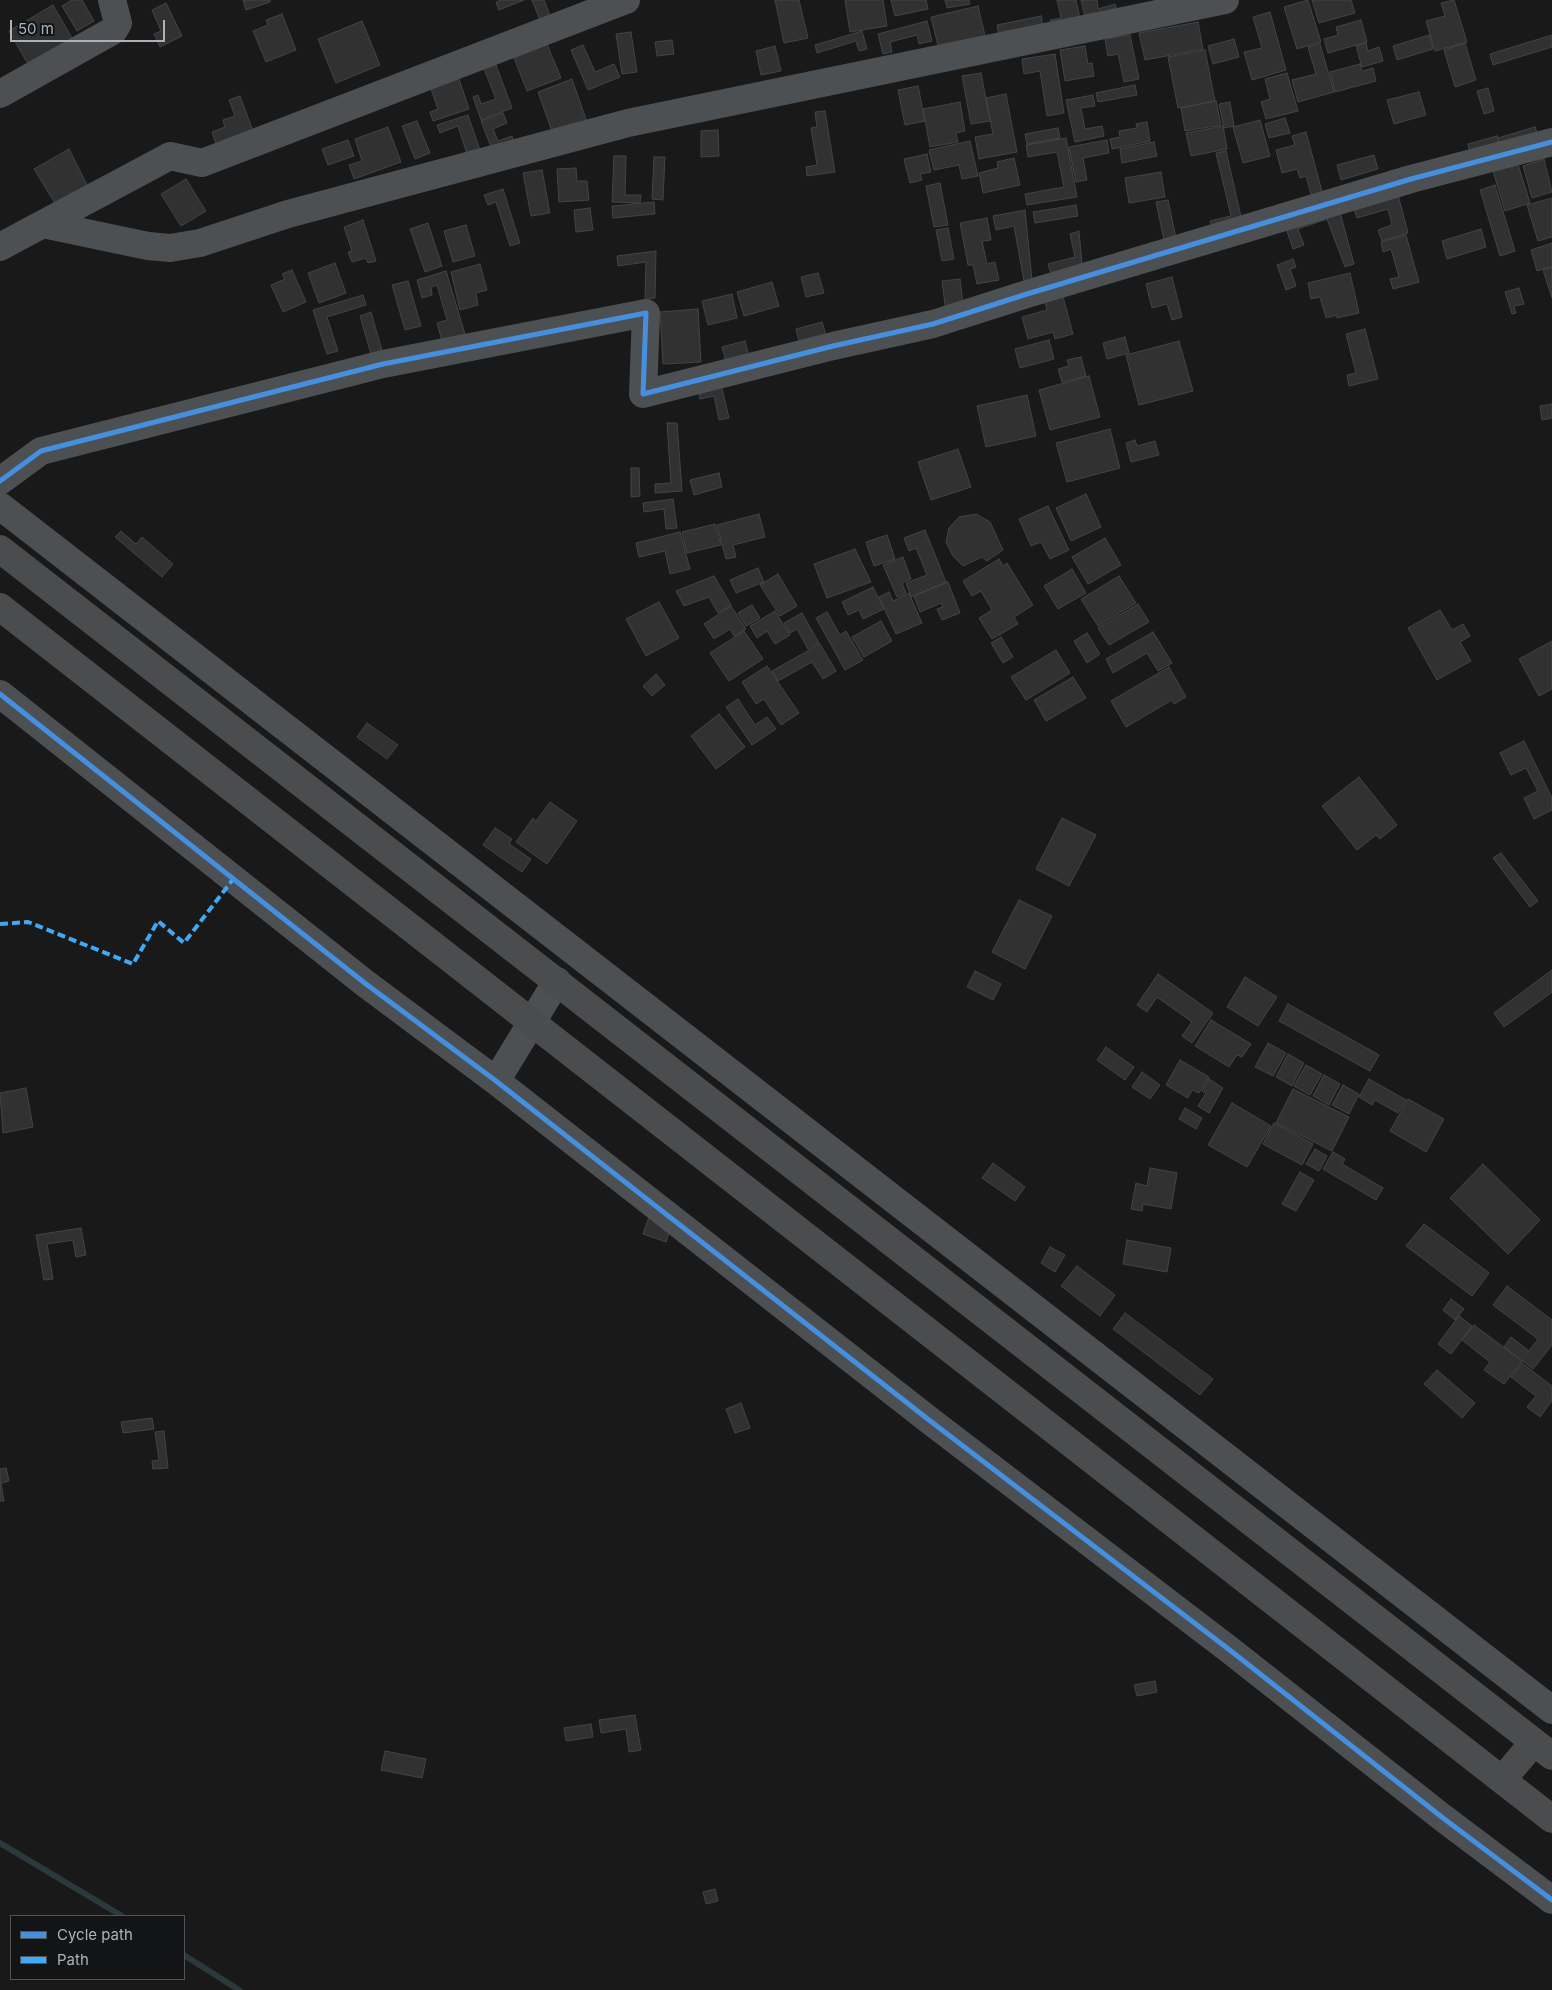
<!DOCTYPE html>
<style>
body{margin:0}
#map{position:relative;width:1552px;height:1990px;overflow:hidden;background:#19191a;font-family:Inter,sans-serif}
canvas{display:block}
.legend{position:absolute;left:10px;top:1915px;width:175px;height:65px;box-sizing:border-box;background:#131416;border:1px solid #4f5458;margin:0;padding:6px 9px;list-style:none;font-size:15px;color:#aab3bb}
.legend li{display:flex;align-items:center;gap:10px;height:25px}
.legend b{width:25px;border:1px solid #4f5458}
.scale{position:absolute;left:10px;top:20px;width:155px;height:22px;box-sizing:border-box;border:2px solid #aab3bb;border-top:0;padding-left:6px;font-size:15px;line-height:18px;white-space:nowrap;color:#aab3bb;-webkit-text-stroke:4px #131416;paint-order:stroke}
</style>
<div id="map">
<canvas width="1552" height="1990"></canvas>
<ul class="legend">
<li><b style="height:6px;background:#468fdf"></b>Cycle path</li>
<li><b style="height:6px;background:#3fa9f5"></b>Path</li>
</ul>
<div class="scale">50 m</div>
</div>
<script>
const ctx = document.querySelector('canvas').getContext('2d');
ctx.lineJoin = 'round';
function toPath(rows) {
  const path = new Path2D();
  for (const r of rows) {
    path.moveTo(r[0], r[1]);
    for (let i = 2; i < r.length; i += 2) path.lineTo(r[i], r[i + 1]);
  }
  return path;
}
function trace(path, color, width, dash) {
  ctx.strokeStyle = color;
  ctx.lineWidth = width;
  ctx.lineCap = dash ? 'butt' : 'round';
  ctx.setLineDash(dash || []);
  ctx.stroke(path);
}
function fill(path, color) {
  ctx.fillStyle = color;
  ctx.fill(path, 'evenodd');
}
const stream = toPath([
 [0,1843,122,1916],
 [184,1955,239,1990]
]);
const building = toPath([
 [72,0,82,0,94,21,77,31,62,6,72,0],
 [243,0,270,0,270,2,246,10,243,0],
 [502,0,524,0,499,10,496,2,502,0],
 [532,0,544,0,553,23,540,20,532,0],
 [775,0,799,0,808,38,784,43,775,0],
 [845,0,883,0,887,26,850,32,845,0],
 [891,0,926,0,928,9,895,16,891,0],
 [945,0,969,0,970,4,947,8,945,0],
 [1057,0,1076,0,1081,23,1052,28,1050,20,1061,18,1057,0],
 [1081,0,1097,0,1098,9,1115,4,1119,15,1086,21,1081,0],
 [1308,0,1321,42,1297,49,1284,7,1308,0],
 [1312,0,1351,0,1355,13,1319,23,1312,0],
 [1454,0,1467,42,1435,51,1426,21,1445,16,1441,3,1454,0],
 [166,3,182,36,160,47,154,34,161,31,152,10,166,3],
 [53,5,72,38,28,64,9,31,53,5],
 [978,6,986,40,939,50,931,17,978,6],
 [1270,12,1286,70,1252,80,1244,52,1262,48,1253,17,1270,12],
 [282,14,296,50,266,62,253,31,268,25,266,20,282,14],
 [1041,16,1044,31,1000,40,997,25,1041,16],
 [1361,20,1367,42,1328,53,1324,39,1338,35,1336,27,1361,20],
 [362,21,380,65,336,83,318,39,362,21],
 [927,21,932,41,919,44,917,35,890,42,892,52,883,54,878,34,927,21],
 [1198,22,1203,49,1145,60,1139,33,1198,22],
 [862,31,867,49,859,51,856,41,817,53,815,45,862,31],
 [631,32,637,72,622,74,616,34,631,32],
 [1130,35,1139,79,1124,82,1118,54,1108,56,1105,39,1130,35],
 [1429,35,1433,49,1397,60,1393,46,1429,35],
 [1552,35,1552,47,1493,65,1490,54,1552,35],
 [1234,39,1239,57,1213,64,1208,46,1234,39],
 [672,40,674,54,657,56,655,42,672,40],
 [1366,43,1368,51,1379,47,1383,61,1362,67,1356,46,1366,43],
 [1465,43,1476,80,1455,87,1444,50,1465,43],
 [547,44,561,78,527,91,514,58,547,44],
 [1320,44,1334,92,1298,102,1292,80,1316,74,1308,47,1320,44],
 [583,45,595,72,614,64,620,77,588,90,571,50,583,45],
 [775,46,781,71,761,75,756,51,775,46],
 [1085,46,1088,64,1092,63,1094,76,1065,81,1060,50,1085,46],
 [1205,50,1215,101,1178,108,1168,57,1205,50],
 [1055,54,1064,113,1047,116,1040,71,1024,74,1022,59,1055,54],
 [1360,64,1362,71,1373,68,1376,81,1335,92,1330,72,1360,64],
 [496,65,512,108,481,120,473,97,478,95,481,104,496,99,484,69,496,65],
 [457,73,469,109,433,121,430,112,438,109,431,89,457,73],
 [981,73,990,121,971,124,962,76,981,73],
 [1287,73,1298,111,1266,119,1261,102,1270,99,1265,79,1287,73],
 [572,79,587,122,553,134,538,92,572,79],
 [1135,85,1137,95,1098,102,1096,93,1135,85],
 [918,86,925,121,905,125,898,90,918,86],
 [1488,88,1494,111,1484,114,1477,91,1488,88],
 [1419,92,1426,115,1394,124,1387,100,1419,92],
 [1006,94,1017,152,979,159,975,137,993,134,986,98,1006,94],
 [1093,95,1095,106,1081,108,1085,129,1102,126,1104,136,1075,142,1066,100,1093,95],
 [240,96,253,131,216,144,212,132,225,127,223,120,235,116,229,100,240,96],
 [1216,101,1221,125,1185,131,1181,108,1216,101],
 [960,102,965,131,956,133,958,142,930,147,923,109,960,102],
 [1230,102,1234,126,1224,128,1219,104,1230,102],
 [825,111,835,172,807,176,806,167,817,165,811,128,817,127,815,112,825,111],
 [503,113,507,123,493,129,498,141,512,136,514,143,493,152,481,121,503,113],
 [468,115,480,150,467,154,458,126,440,133,437,125,468,115],
 [1285,118,1290,133,1269,138,1265,124,1285,118],
 [1260,120,1270,156,1243,163,1233,127,1260,120],
 [417,121,430,153,415,159,402,126,417,121],
 [1147,122,1150,141,1112,149,1110,139,1120,137,1119,131,1137,128,1136,124,1147,122],
 [1223,126,1227,149,1191,156,1186,133,1223,126],
 [388,127,401,162,354,179,349,165,362,161,355,139,388,127],
 [1535,127,1539,138,1502,149,1498,138,1535,127],
 [1058,128,1060,138,1027,144,1025,134,1058,128],
 [718,130,719,156,701,157,701,131,718,130],
 [1306,132,1323,195,1312,198,1306,176,1300,178,1297,169,1282,173,1276,150,1295,145,1292,136,1306,132],
 [1497,136,1500,148,1471,156,1468,144,1497,136],
 [1066,138,1077,197,1027,205,1025,194,1064,187,1057,152,1028,157,1026,145,1066,138],
 [348,140,354,156,328,165,322,149,348,140],
 [1107,140,1109,153,1083,158,1087,180,1076,182,1069,147,1107,140],
 [970,141,978,176,962,179,959,165,934,170,929,150,970,141],
 [1154,142,1157,156,1122,163,1120,149,1154,142],
 [69,149,87,185,56,205,34,169,69,149],
 [1226,151,1243,225,1213,232,1210,221,1231,216,1216,153,1226,151],
 [927,154,931,172,920,174,922,180,910,183,904,159,927,154],
 [1374,155,1378,169,1341,180,1337,165,1374,155],
 [614,156,626,156,625,195,641,195,640,203,612,202,614,156],
 [654,157,665,157,663,200,652,199,654,157],
 [1014,158,1020,185,983,193,979,173,998,168,997,162,1014,158],
 [1544,159,1552,192,1532,198,1523,166,1544,159],
 [1518,164,1530,203,1505,211,1493,171,1518,164],
 [576,168,577,181,587,181,589,200,559,202,557,169,576,168],
 [542,170,550,213,531,216,523,173,542,170],
 [1161,172,1165,197,1129,203,1125,178,1161,172],
 [186,179,206,211,181,226,161,194,186,179],
 [940,183,948,225,934,227,926,186,940,183],
 [1495,185,1515,251,1500,256,1480,190,1495,185],
 [1396,187,1408,233,1382,241,1378,230,1392,225,1388,209,1357,218,1351,200,1396,187],
 [503,189,520,243,510,246,496,202,488,205,484,195,503,189],
 [1552,198,1552,237,1538,241,1527,205,1552,198],
 [1168,200,1176,238,1164,240,1156,202,1168,200],
 [654,202,655,214,613,218,612,206,654,202],
 [1076,205,1078,216,1035,223,1033,212,1076,205],
 [1338,205,1354,264,1345,267,1327,219,1298,229,1304,245,1293,249,1285,225,1338,205],
 [590,208,593,230,576,232,574,210,590,208],
 [1025,210,1032,280,1024,281,1014,226,996,230,993,216,1025,210],
 [987,218,991,240,982,241,987,264,995,262,999,280,977,284,973,265,968,265,960,223,987,218],
 [363,220,376,261,368,263,366,258,352,262,348,252,352,251,344,227,363,220],
 [428,223,442,266,425,272,410,229,428,223],
 [466,225,475,256,453,262,444,231,466,225],
 [948,228,954,259,942,261,936,230,948,228],
 [1481,229,1486,247,1447,259,1442,241,1481,229],
 [1079,231,1082,265,1051,273,1048,264,1075,257,1070,234,1079,231],
 [1406,235,1419,282,1393,289,1390,279,1399,277,1391,249,1383,252,1381,242,1406,235],
 [1552,243,1552,266,1537,271,1531,250,1552,243],
 [656,251,655,298,645,299,646,262,618,266,617,256,656,251],
 [1293,259,1296,267,1290,269,1296,286,1286,290,1277,265,1293,259],
 [335,263,346,293,319,303,308,273,335,263],
 [480,264,487,290,476,293,478,305,460,310,451,272,480,264],
 [1552,267,1552,298,1543,270,1552,267],
 [292,270,306,302,283,312,271,285,285,279,282,274,292,270],
 [446,271,465,334,442,341,437,323,447,320,437,285,431,287,432,295,422,298,417,280,446,271],
 [818,273,824,293,806,297,801,277,818,273],
 [1350,273,1359,313,1337,318,1337,315,1326,318,1320,297,1311,299,1308,283,1350,273],
 [1172,277,1182,317,1172,320,1167,304,1152,308,1146,284,1172,277],
 [960,279,964,310,946,312,942,281,960,279],
 [408,281,421,326,405,330,392,285,408,281],
 [772,282,779,306,744,316,737,292,772,282],
 [1519,288,1524,304,1514,306,1516,313,1512,314,1505,292,1519,288],
 [1062,293,1073,334,1055,339,1053,332,1028,339,1022,317,1047,310,1044,298,1062,293],
 [732,294,737,318,708,325,702,301,732,294],
 [363,295,366,305,327,317,338,351,327,354,313,310,363,295],
 [698,309,701,362,663,364,660,312,698,309],
 [371,312,385,361,371,354,360,316,371,312],
 [822,322,827,338,800,345,796,329,822,322],
 [1365,329,1378,379,1349,386,1347,375,1356,373,1346,334,1365,329],
 [1125,337,1129,353,1107,359,1103,343,1125,337],
 [1049,340,1054,359,1020,368,1015,349,1049,340],
 [745,341,749,356,726,362,722,347,745,341],
 [1179,341,1193,391,1139,405,1126,355,1179,341],
 [1081,357,1086,376,1062,382,1058,369,1069,366,1067,360,1081,357],
 [1089,376,1100,417,1050,430,1039,390,1089,376],
 [720,380,729,418,719,420,714,396,700,399,697,385,720,380],
 [1027,395,1036,436,986,447,977,406,1027,395],
 [1552,404,1552,418,1542,420,1540,406,1552,404],
 [667,423,677,423,682,491,655,493,655,484,671,483,667,423],
 [1110,429,1120,468,1067,482,1056,443,1110,429],
 [1135,440,1137,446,1155,441,1159,455,1131,462,1126,443,1135,440],
 [958,449,971,487,931,500,918,462,958,449],
 [631,468,639,468,640,496,631,497,631,468],
 [719,473,722,487,694,495,690,480,719,473],
 [1086,494,1101,527,1071,541,1056,508,1086,494],
 [673,499,677,528,666,529,664,509,644,512,643,503,673,499],
 [1048,506,1069,550,1050,559,1041,542,1031,546,1019,519,1048,506],
 [759,514,765,537,733,545,736,557,726,559,717,525,759,514],
 [976,514,990,522,1003,550,987,561,982,557,963,566,953,556,946,542,949,528,959,517,976,514],
 [715,524,721,545,687,553,682,532,715,524],
 [925,530,946,582,911,597,906,583,927,575,916,548,909,551,904,538,925,530],
 [121,531,136,544,142,537,173,564,162,577,115,537,121,531],
 [680,532,690,569,670,574,665,551,639,557,636,543,680,532],
 [887,535,895,559,874,566,866,542,887,535],
 [1105,538,1121,565,1088,584,1072,557,1105,538],
 [855,549,871,582,827,598,814,564,855,549],
 [903,557,911,579,902,583,906,593,897,597,883,565,903,557],
 [999,559,1003,566,1007,563,1033,605,1014,617,1018,624,992,639,979,618,992,610,981,591,972,596,963,581,999,559],
 [758,568,764,582,736,593,730,580,758,568],
 [1072,569,1086,593,1058,609,1044,586,1072,569],
 [778,574,797,606,780,616,760,585,778,574],
 [714,576,731,605,718,613,709,597,684,606,676,591,714,576],
 [1119,576,1136,603,1098,626,1081,599,1119,576],
 [948,582,960,613,942,620,937,609,943,607,941,603,920,612,914,596,948,582],
 [873,587,884,609,863,619,859,610,848,615,842,602,873,587],
 [889,592,893,601,909,593,922,623,896,634,879,597,889,592],
 [659,602,679,638,646,656,626,619,659,602],
 [1138,604,1149,622,1109,645,1098,628,1138,604],
 [752,605,760,618,746,626,738,613,752,605],
 [731,606,746,629,734,636,730,629,714,639,704,624,731,606],
 [1440,610,1452,630,1463,624,1470,636,1460,642,1471,661,1437,680,1408,628,1440,610],
 [775,611,790,635,775,644,767,631,757,638,750,626,775,611],
 [827,612,840,635,846,631,863,660,845,670,816,618,827,612],
 [802,613,819,643,808,649,797,629,790,633,784,623,802,613],
 [881,621,892,641,864,657,852,637,881,621],
 [744,631,763,659,729,681,710,653,744,631],
 [1153,632,1172,663,1158,671,1147,653,1113,673,1106,659,1153,632],
 [1087,633,1100,654,1087,663,1074,641,1087,633],
 [1001,637,1013,657,1003,663,991,643,1001,637],
 [1552,641,1552,689,1539,696,1519,659,1552,641],
 [820,644,836,671,823,679,812,662,778,681,772,671,820,644],
 [1056,650,1070,673,1026,700,1011,677,1056,650],
 [767,666,799,713,781,725,764,699,756,704,742,682,767,666],
 [1169,667,1186,697,1174,704,1172,700,1126,727,1111,701,1169,667],
 [656,674,665,685,652,696,643,686,656,674],
 [1073,677,1086,698,1046,721,1034,700,1073,677],
 [738,699,755,725,767,717,776,729,752,745,726,707,738,699],
 [719,714,745,747,716,769,691,736,719,714],
 [367,723,398,745,387,759,357,737,367,723],
 [1524,741,1552,798,1552,810,1534,819,1524,798,1538,791,1526,768,1511,775,1500,753,1524,741],
 [1359,777,1397,825,1380,839,1376,835,1357,850,1322,806,1359,777],
 [550,802,577,821,547,864,516,842,533,818,536,821,550,802],
 [1062,818,1096,835,1069,886,1036,869,1062,818],
 [495,828,512,839,509,844,531,859,522,872,483,845,495,828],
 [1501,853,1538,901,1530,907,1493,858,1501,853],
 [1019,900,1052,916,1025,969,992,952,1019,900],
 [1552,970,1552,992,1504,1027,1494,1013,1552,970],
 [975,971,1001,984,993,1000,967,987,975,971],
 [1158,974,1213,1013,1192,1043,1182,1036,1192,1022,1157,997,1147,1012,1137,1005,1158,974],
 [1245,977,1277,997,1258,1026,1227,1007,1245,977],
 [1288,1004,1379,1055,1370,1071,1279,1021,1288,1004],
 [1211,1020,1251,1044,1242,1057,1237,1055,1229,1067,1195,1046,1211,1020],
 [1268,1043,1286,1053,1273,1076,1255,1067,1268,1043],
 [1106,1047,1134,1067,1125,1080,1097,1060,1106,1047],
 [1288,1054,1304,1063,1292,1086,1276,1077,1288,1054],
 [1180,1060,1209,1077,1199,1093,1192,1090,1188,1098,1166,1085,1180,1060],
 [1306,1065,1322,1074,1310,1095,1294,1086,1306,1065],
 [1142,1072,1160,1085,1150,1099,1132,1087,1142,1072],
 [1324,1075,1340,1084,1329,1105,1313,1096,1324,1075],
 [1209,1079,1223,1088,1209,1113,1198,1106,1206,1093,1202,1091,1209,1079],
 [1369,1079,1406,1100,1398,1113,1375,1100,1372,1105,1359,1097,1369,1079],
 [1343,1085,1359,1094,1349,1114,1332,1105,1343,1085],
 [26,1088,33,1127,3,1133,0,1093,26,1088],
 [1293,1089,1349,1117,1332,1151,1276,1123,1293,1089],
 [1408,1099,1444,1119,1426,1152,1390,1131,1408,1099],
 [1232,1103,1271,1126,1247,1167,1208,1145,1232,1103],
 [1185,1108,1202,1118,1196,1129,1179,1119,1185,1108],
 [1274,1123,1313,1144,1302,1165,1263,1144,1274,1123],
 [1315,1149,1327,1156,1319,1171,1306,1164,1315,1149],
 [1333,1152,1345,1159,1342,1164,1383,1188,1376,1200,1323,1169,1333,1152],
 [993,1163,1025,1187,1015,1201,982,1178,993,1163],
 [1483,1164,1540,1220,1508,1254,1450,1198,1483,1164],
 [1150,1168,1177,1173,1171,1209,1143,1204,1142,1211,1131,1209,1136,1183,1147,1186,1150,1168],
 [1300,1172,1314,1180,1296,1211,1282,1204,1300,1172],
 [649,1217,672,1224,666,1242,643,1234,649,1217],
 [1424,1224,1489,1273,1472,1296,1406,1246,1424,1224],
 [81,1228,86,1255,76,1257,73,1240,47,1244,53,1279,44,1280,36,1235,81,1228],
 [1127,1240,1171,1248,1167,1272,1123,1264,1127,1240],
 [1050,1247,1065,1255,1055,1272,1041,1263,1050,1247],
 [1077,1266,1115,1295,1100,1316,1061,1286,1077,1266],
 [1507,1286,1552,1320,1552,1345,1533,1369,1504,1347,1511,1337,1529,1351,1538,1339,1493,1305,1507,1286],
 [1451,1299,1464,1309,1455,1320,1443,1310,1451,1299],
 [1125,1313,1213,1379,1200,1395,1113,1329,1125,1313],
 [1459,1316,1472,1326,1451,1354,1438,1344,1459,1316],
 [1474,1325,1522,1361,1504,1384,1484,1370,1490,1362,1462,1340,1474,1325],
 [1522,1363,1552,1386,1552,1401,1540,1417,1527,1407,1536,1396,1511,1377,1522,1363],
 [1437,1370,1475,1403,1462,1418,1424,1384,1437,1370],
 [741,1403,750,1428,735,1433,726,1409,741,1403],
 [152,1418,154,1429,123,1433,121,1422,152,1418],
 [164,1431,168,1468,153,1469,152,1461,159,1460,155,1432,164,1431],
 [6,1468,9,1481,1,1483,4,1501,0,1501,0,1469,6,1468],
 [1155,1681,1157,1692,1137,1696,1134,1685,1155,1681],
 [635,1715,641,1750,629,1752,626,1729,601,1733,599,1720,635,1715],
 [591,1724,593,1737,566,1741,564,1728,591,1724],
 [385,1751,426,1759,422,1778,381,1770,385,1751],
 [715,1889,718,1901,706,1904,703,1892,715,1889]
]);
const minor = toPath([
 [0,94,114,30,118,23,112,0],
 [43,224,148,246,170,248,200,243,288,214,628,123,1225,0],
 [0,247,170,156,202,163,626,0],
 [0,481,41,451,383,364,646,313,643,394,833,346,933,324,1027,294,1411,179,1552,142],
 [0,506,1552,1710],
 [0,694,366,984,496,1081,929,1420,1231,1651,1443,1818,1552,1900],
 [496,1081,557,981]
]);
const major = toPath([
 [0,549,1552,1756],
 [0,607,1552,1819],
 [1502,1780,1534,1742]
]);
const quiet = toPath([
 [0,924,28,922,133,964,158,921,184,943,234,878]
]);
const cycleway = toPath([
 [0,481,41,451,383,364,646,313,643,394,833,346,933,324,1027,294,1411,179,1552,142],
 [0,694,366,984,496,1081,929,1420,1231,1651,1443,1818,1552,1900]
]);
trace(stream, '#2b393d', 6);
fill(building, '#313132');
trace(building, '#424446', 1);
trace(minor, '#4d5053', 28);
trace(major, '#4b4c4e', 28);
trace(quiet, '#3fa9f5', 4, [8, 4]);
trace(cycleway, '#468fdf', 5);
</script>
